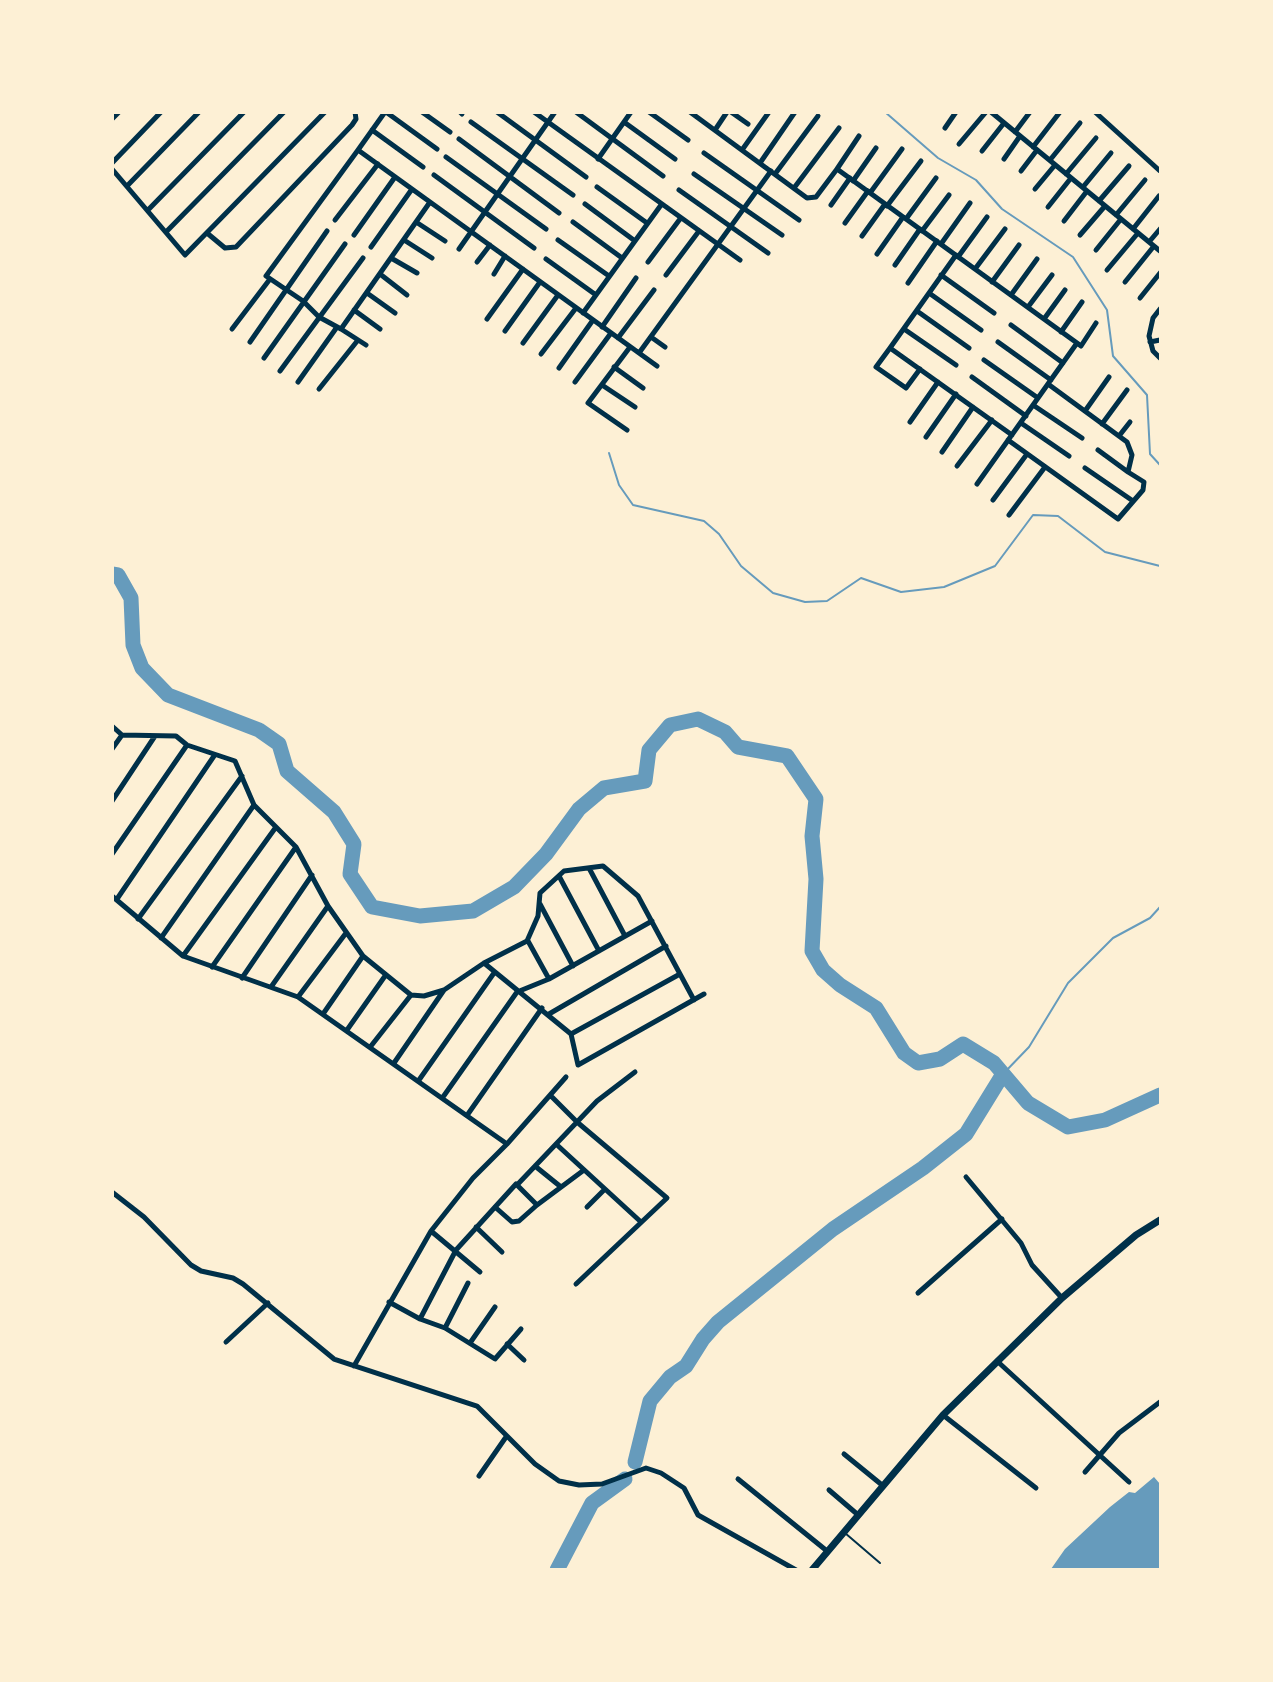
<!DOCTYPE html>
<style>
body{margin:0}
#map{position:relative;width:1273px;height:1682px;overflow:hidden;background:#fdf0d5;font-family:Spectral,serif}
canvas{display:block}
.frame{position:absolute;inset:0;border:114px solid #fdf0d5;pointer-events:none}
</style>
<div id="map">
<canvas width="1273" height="1682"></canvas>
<div class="frame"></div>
</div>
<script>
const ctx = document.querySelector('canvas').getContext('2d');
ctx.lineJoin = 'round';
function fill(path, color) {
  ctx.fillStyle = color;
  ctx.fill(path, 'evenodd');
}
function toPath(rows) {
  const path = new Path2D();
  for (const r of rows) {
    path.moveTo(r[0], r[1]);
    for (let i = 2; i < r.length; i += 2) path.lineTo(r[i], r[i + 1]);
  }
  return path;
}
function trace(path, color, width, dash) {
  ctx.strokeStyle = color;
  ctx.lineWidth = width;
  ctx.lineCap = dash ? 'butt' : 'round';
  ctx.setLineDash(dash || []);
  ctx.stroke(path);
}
const water = toPath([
 [1154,1477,1160,1484,1160,1569,1051,1569,1065,1549,1110,1507,1129,1492,1135,1493]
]);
const stream = toPath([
 [885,112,938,158,976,180,1002,209,1073,257,1107,310,1113,356,1147,395,1150,454,1160,465],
 [609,453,619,485,633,505,704,521,719,534,741,566,773,593,805,602,827,601,861,578,901,592,944,587,995,566,1033,515,1058,516,1105,552,1160,566],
 [1003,1074,1029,1047,1068,983,1113,938,1150,918,1160,907]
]);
const river = toPath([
 [112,574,118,575,131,598,133,645,142,668,168,695,259,730,279,744,287,771,334,812,354,844,350,874,372,907,420,916,473,911,514,887,546,854,579,809,604,788,645,781,649,750,670,725,698,719,725,732,738,747,787,756,816,799,812,836,816,879,812,951,823,970,840,985,876,1008,904,1053,918,1063,940,1059,963,1044,994,1063,1028,1103,1068,1127,1105,1120,1160,1095],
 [635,1462,650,1401,670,1377,686,1366,703,1339,718,1322,833,1229,923,1168,966,1134,1003,1074],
 [557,1570,592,1503,625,1479]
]);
const service = toPath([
 [845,1533,880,1563]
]);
const minor = toPath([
 [386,112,437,149],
 [422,112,450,132],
 [460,112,462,114],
 [497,112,586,177],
 [534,112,740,260],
 [576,112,663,176],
 [649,112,688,140],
 [690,112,807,198,816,197,837,169,1077,343,977,484],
 [731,112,748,124],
 [991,112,1160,251],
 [1095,112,1160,171],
 [112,119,119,112],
 [471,122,573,195],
 [624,122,675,159],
 [945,128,956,112],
 [372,130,423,167],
 [715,130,727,112],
 [1015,132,1030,112],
 [459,139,559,213],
 [959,144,986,112],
 [1033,147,1060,112],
 [358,150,385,112],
 [742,150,769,112],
 [982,151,1004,123],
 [704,153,799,220],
 [446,157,546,229],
 [598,159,631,112],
 [1004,159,1020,136],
 [1050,160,1080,123],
 [112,163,161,112],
 [760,163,795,112],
 [112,169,185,255,325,112],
 [837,169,859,136],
 [1021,171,1037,150],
 [694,174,782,235],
 [775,174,818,116],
 [1066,174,1096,138],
 [434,175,534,248],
 [853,181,876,148],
 [128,185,199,112],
 [597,187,647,223],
 [1083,187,1111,153],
 [794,188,839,128],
 [1035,189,1055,165],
 [679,190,768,253],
 [870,193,902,149],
 [1099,201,1129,166],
 [430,202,341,329,319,317,303,301,266,276,358,150,639,353,771,171],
 [585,204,635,241],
 [831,205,850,178],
 [887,206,921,161],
 [1048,207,1071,178],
 [148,210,244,112],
 [1116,215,1145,180],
 [906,219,936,178],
 [335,220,378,164],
 [1064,221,1087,191],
 [416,222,445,241],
 [573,222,622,258],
 [845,223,868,191],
 [1133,229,1159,196],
 [922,231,949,195],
 [166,232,284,112],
 [207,233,225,248,236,247,352,125,356,119,355,112],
 [354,235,395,177],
 [1080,235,1105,206],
 [862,236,885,204],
 [404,240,432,258],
 [558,240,609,276],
 [1149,242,1160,229],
 [941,244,970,203],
 [371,247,412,189],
 [459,249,555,112],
 [1096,250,1121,219],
 [877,254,903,217],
 [956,255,890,348,1012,435],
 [958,257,987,217],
 [391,258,417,273],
 [546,259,596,295],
 [477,262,490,245],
 [648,262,680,219],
 [895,265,920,229],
 [975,269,1005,229],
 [1107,270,1138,233],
 [380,274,407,295],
 [494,274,505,256],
 [666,275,699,231],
 [941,275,994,313],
 [992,282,1019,245],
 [1125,282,1154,246],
 [908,283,937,241],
 [367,293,395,313],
 [929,293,981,330],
 [1011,295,1037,259],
 [1140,298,1160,273],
 [1028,307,1052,275],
 [1160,309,1153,318,1149,336,1153,351,1160,358],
 [354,310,380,329],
 [917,311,969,348],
 [583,313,661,205],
 [487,319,523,269],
 [1044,319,1065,290],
 [1011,325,1063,363],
 [602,327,636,278],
 [232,329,270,279],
 [341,329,366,345],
 [904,329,956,365],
 [505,331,540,282],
 [1061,332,1082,302],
 [651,337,665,347],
 [618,338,654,290],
 [250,342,327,231],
 [998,342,1051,380],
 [1150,342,1160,340],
 [523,343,558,295],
 [1077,343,1081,346,1096,323],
 [890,348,876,367,906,388,920,369],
 [639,353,657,366],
 [541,354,576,308],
 [264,358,345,244],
 [984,360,1038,398],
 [614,367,643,388],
 [559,368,593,320],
 [280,371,363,258],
 [972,377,1026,416],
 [298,382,337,327],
 [575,382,611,333],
 [602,385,635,407],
 [319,389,358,340],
 [1033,405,1082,438],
 [1085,411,1109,377],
 [910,422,938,382],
 [1021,423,1069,456],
 [1102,424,1127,390],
 [627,430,588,403,630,347],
 [1119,436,1130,422],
 [926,437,956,394],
 [1008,440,1118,519,1143,490,1144,482,1128,472,1132,455,1127,442,1048,384],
 [1098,450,1128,472],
 [942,452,973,407],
 [957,466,992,420],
 [1085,468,1133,501],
 [993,500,1027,454],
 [1009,515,1045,467],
 [112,726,122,735,176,736,187,745,235,761,254,805,296,847,328,906,363,956,411,995,424,996,444,990],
 [112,749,122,735],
 [112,801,155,736],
 [112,854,187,745],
 [589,868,625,936],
 [559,876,599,951],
 [112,896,183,956,298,997,507,1144,473,1178,431,1231,354,1366],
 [117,899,214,756],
 [540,904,573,966],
 [138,919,242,776],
 [161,938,254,805],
 [528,941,549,979,652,921],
 [183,956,276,827],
 [484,963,571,1034,578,1065,704,994],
 [212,967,296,847],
 [242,978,312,875],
 [271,987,328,906],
 [298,997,346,933],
 [323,1014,363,956],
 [549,1014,666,946],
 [347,1030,385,976],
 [571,1034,680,974],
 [371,1046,411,995],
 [394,1063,444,990,484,963,527,941,538,916,540,893,564,871,603,866,638,896,694,1000],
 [419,1080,494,973],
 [550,1095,577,1122,667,1198,576,1284],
 [443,1097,517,992,549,979],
 [468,1114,542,1008],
 [507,1144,566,1077],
 [556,1144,641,1222],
 [535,1166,561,1187],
 [966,1177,1021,1243,1032,1265,1062,1298],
 [517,1185,597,1101,635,1072],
 [112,1192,144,1217,191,1265,201,1271,233,1278,243,1284,334,1359,477,1406,535,1464,559,1481,579,1485,602,1484,646,1468,661,1473,684,1488,698,1515,796,1570],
 [537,1205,584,1170],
 [587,1207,605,1189],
 [476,1227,502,1252],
 [431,1231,480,1272],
 [918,1293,1002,1219],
 [389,1302,420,1319,445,1328,495,1359,521,1329],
 [420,1319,456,1250,516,1184,537,1205,519,1221,512,1222,495,1207],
 [445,1328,468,1283],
 [226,1342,268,1303],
 [470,1343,495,1307],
 [507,1344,524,1360],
 [997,1361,1129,1482],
 [943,1415,1036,1488],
 [844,1454,882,1485],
 [1085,1472,1119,1433,1160,1402],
 [479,1476,506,1437],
 [738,1479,827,1551],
 [829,1490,857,1514]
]);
const secondary = toPath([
 [812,1570,943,1415,1062,1298,1136,1235,1160,1220]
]);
fill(water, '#669bbc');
trace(stream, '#669bbc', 2);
trace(river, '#669bbc', 15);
trace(service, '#003049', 2);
trace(minor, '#003049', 5);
trace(secondary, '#003049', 7);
</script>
